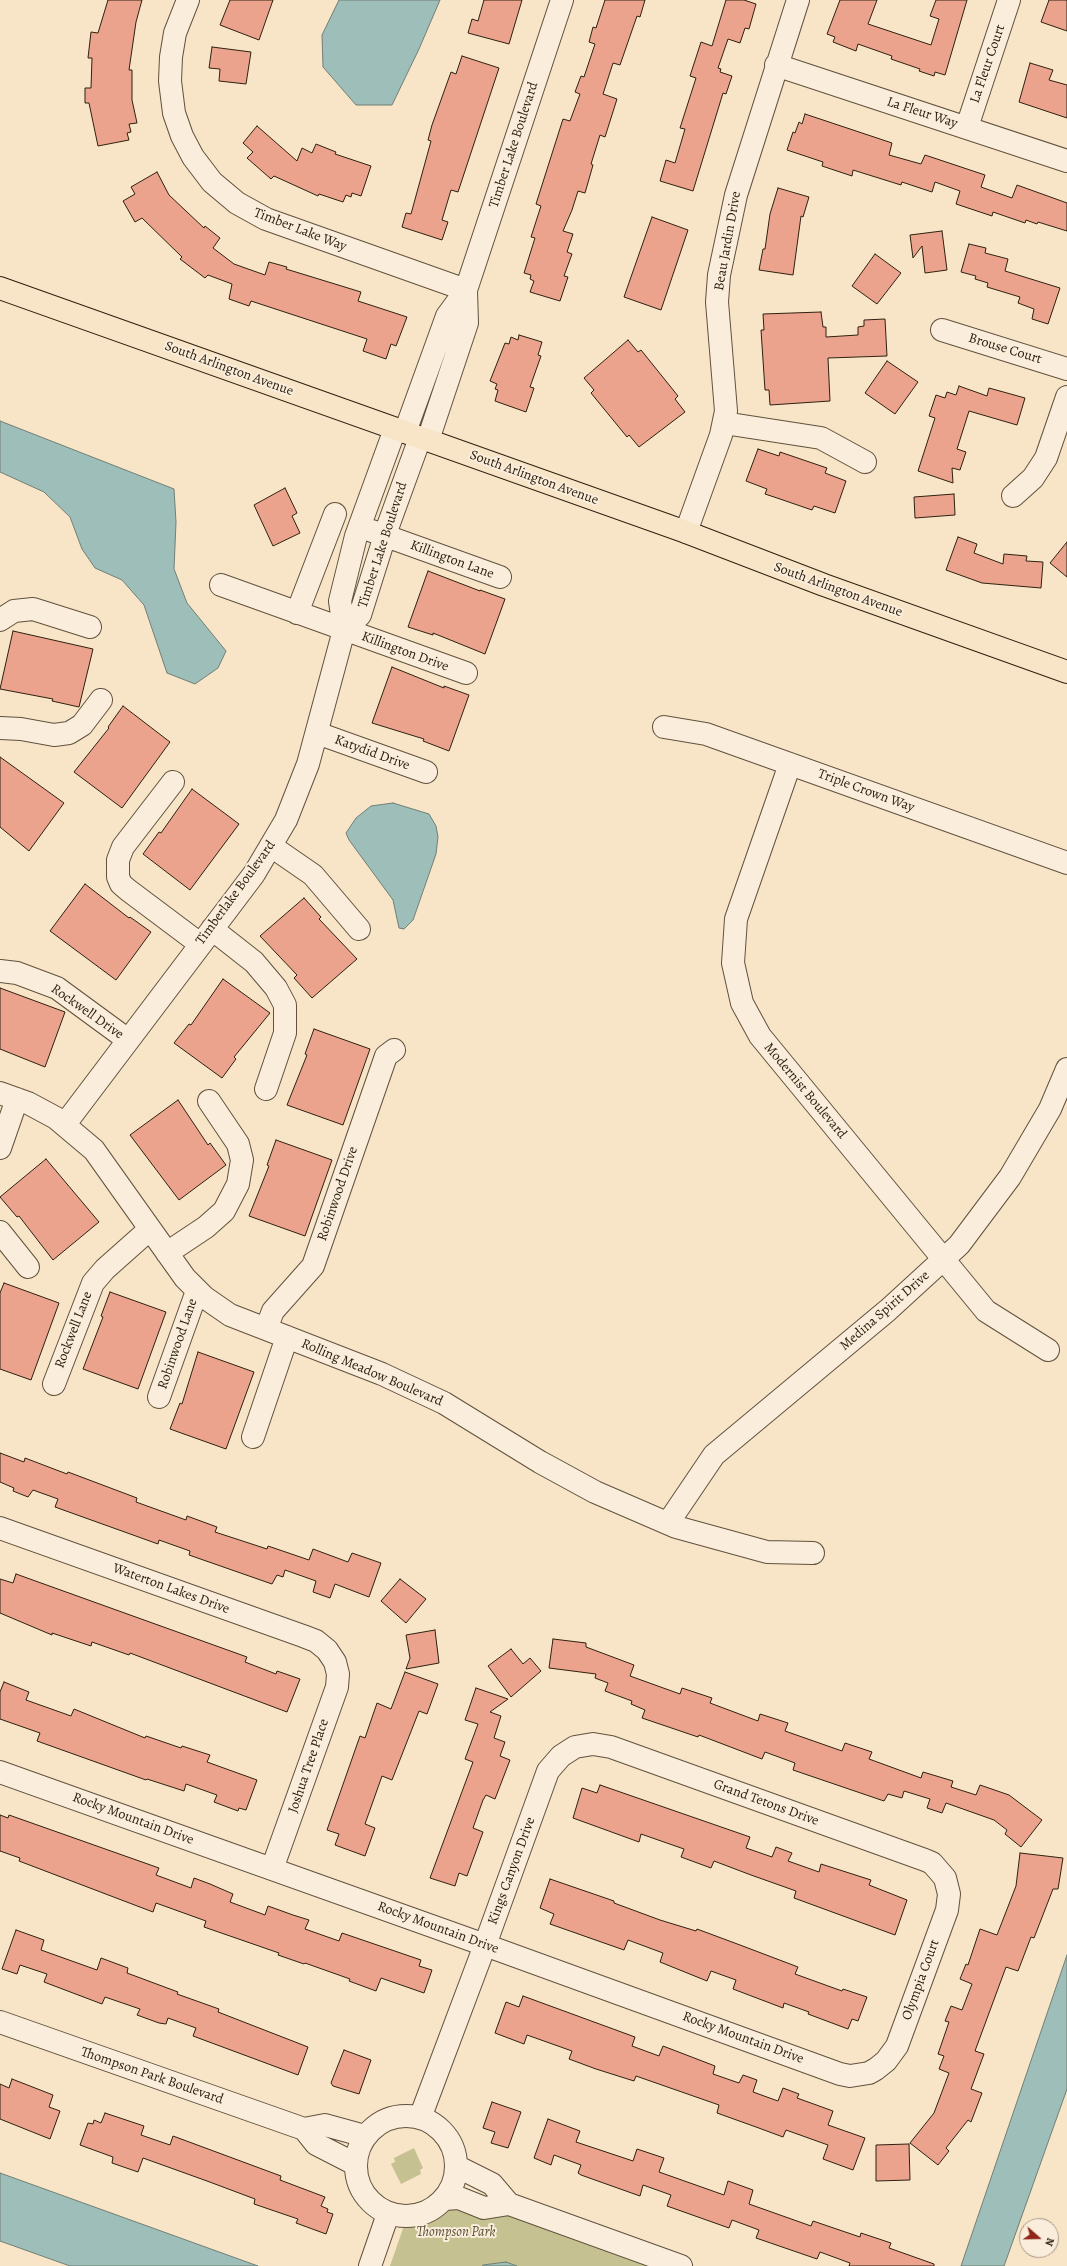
<!DOCTYPE html>
<style>
body{margin:0}
#map{position:relative;width:1067px;height:2266px;overflow:hidden;background:#f8e4c7;font-family:Alegreya,serif}
canvas{display:block}
.north{position:absolute;left:1019px;top:2218px;width:40px;height:40px;box-sizing:border-box;background:#faeddb;border:1px solid #a89b89;border-radius:50%;rotate:110deg;font-size:11px;font-weight:700;line-height:16px;text-align:center;color:#2e210f}
.north::after{content:'';display:block;margin:auto;width:14px;height:18px;background:#8f2418;clip-path:polygon(50% 0,100% 100%,50% 72%,0 100%)}
</style>
<div id="map">
<canvas width="1067" height="2266"></canvas>
<div class="north">N</div>
</div>
<script>
const ctx = document.querySelector('canvas').getContext('2d');
ctx.lineJoin = 'round';
function fill(path, color) {
  ctx.fillStyle = color;
  ctx.fill(path, 'evenodd');
}
function toPath(rows) {
  const path = new Path2D();
  for (const r of rows) {
    if (r.length === 3) {
      path.moveTo(r[0] + r[2], r[1]);
      path.arc(r[0], r[1], r[2], 0, 2 * Math.PI);
      continue;
    }
    path.moveTo(r[0], r[1]);
    for (let i = 2; i < r.length; i += 2) path.lineTo(r[i], r[i + 1]);
  }
  return path;
}
function trace(path, color, width, dash) {
  ctx.strokeStyle = color;
  ctx.lineWidth = width;
  ctx.lineCap = dash ? 'butt' : 'round';
  ctx.setLineDash(dash || []);
  ctx.stroke(path);
}
function write(font, color, halo, rows, align = 'center') {
  ctx.font = font + ' Alegreya,serif';
  ctx.lineWidth = 4;
  ctx.setLineDash([]);
  ctx.textBaseline = 'middle';
  ctx.strokeStyle = halo;
  ctx.fillStyle = color;
  for (const [text, x, y, turn = 0] of rows) {
    ctx.save();
    ctx.translate(x, y);
    ctx.rotate((+turn || 0) * Math.PI / 180);
    ctx.textAlign = isNaN(turn) ? turn : align;
    if (halo) ctx.strokeText(text, 0, 0);
    ctx.fillText(text, 0, 0);
    ctx.restore();
  }
}
const green = toPath([
 [414,2148,423,2168,420,2170,421,2174,401,2184,391,2164,395,2162,394,2158],
 [459,2198,681,2266,390,2266,407,2217,428,2212]
]);
const water = toPath([
 [339,0,440,0,419,49,392,105,356,105,323,67,322,35,339,0],
 [0,421,174,489,176,522,174,569,187,603,226,651,218,668,195,684,167,673,144,605,122,580,95,568,82,549,70,517,44,492,0,472,0,421],
 [393,803,429,814,436,826,438,837,436,854,413,920,404,929,399,928,393,900,349,840,346,833,356,818,371,806,393,803],
 [1067,1955,1067,2089,1004,2266,961,2266,1067,1955],
 [0,2173,100,2209,258,2266,70,2266,0,2241,0,2173],
 [506,2262,517,2266,482,2266,483,2265,506,2262]
]);
const building = toPath([
 [108,0,142,0,136,22,129,70,132,70,132,100,137,123,129,124,131,132,127,133,129,140,98,146,89,103,85,103,85,88,91,88,92,58,88,58,91,32,98,33,108,0],
 [230,0,273,0,259,40,220,25,230,0],
 [484,0,522,0,509,44,468,33,472,19,478,21,484,0],
 [605,0,645,0,640,17,637,16,620,65,613,63,603,94,617,99,605,137,600,135,591,164,593,165,585,193,578,191,572,210,563,231,573,234,567,252,572,254,564,276,568,277,560,301,530,292,534,281,530,279,531,275,524,273,535,238,531,237,541,206,536,204,563,119,570,121,580,94,575,92,581,76,584,77,595,44,589,42,593,27,596,28,605,0],
 [726,0,744,0,756,4,749,29,745,28,740,43,728,39,718,68,721,69,720,72,732,76,726,94,723,93,693,191,660,181,666,160,675,163,685,129,680,128,696,78,690,76,701,42,712,46,726,0],
 [840,0,877,0,868,24,931,45,939,19,930,16,936,0,967,0,945,75,935,72,934,76,919,71,920,69,891,59,892,56,858,44,856,51,833,42,835,37,827,34,840,0],
 [1049,0,1067,0,1067,31,1041,22,1049,0],
 [212,47,251,52,246,84,219,81,220,69,209,68,212,47],
 [462,56,499,68,458,192,451,190,442,220,448,222,442,240,402,227,406,213,411,214,431,141,428,140,432,125,451,72,456,74,462,56],
 [1030,63,1053,70,1049,80,1067,85,1067,118,1019,102,1030,63],
 [805,114,892,143,889,155,921,164,925,155,985,175,981,187,1012,198,1017,185,1067,203,1067,231,1038,222,1037,224,1026,220,1025,223,993,212,992,216,956,204,960,191,935,182,932,192,902,182,901,185,853,170,852,176,822,166,823,162,787,150,793,132,795,133,799,122,802,124,805,114],
 [257,126,297,161,302,148,312,153,316,144,336,152,335,154,371,166,361,196,352,193,351,197,346,195,343,202,319,194,318,196,274,176,271,179,247,158,253,152,243,143,257,126],
 [157,172,169,195,204,228,205,226,220,238,213,248,234,264,265,275,269,262,287,267,286,269,361,292,358,301,407,317,396,346,391,344,386,359,363,351,367,339,251,301,249,306,229,299,232,284,208,275,205,278,180,259,182,257,142,218,135,222,123,201,135,194,131,187,157,172],
 [778,188,809,197,803,217,801,216,793,275,759,270,763,249,765,249,770,214,778,188],
 [652,217,688,230,661,310,624,297,652,217],
 [942,231,947,270,925,273,922,246,913,258,910,235,942,231],
 [969,244,986,248,985,253,1008,259,1005,271,1060,288,1048,324,1032,319,1034,309,1018,303,1020,297,987,287,988,283,975,279,976,276,961,272,969,244],
 [875,254,901,273,877,304,852,286,875,254],
 [821,312,823,327,826,327,826,337,858,335,858,327,864,326,864,320,885,319,887,356,828,358,830,401,770,405,769,390,765,390,761,330,764,330,763,314,821,312],
 [519,335,542,342,538,355,541,356,530,387,534,388,526,412,495,401,498,390,495,389,497,384,490,381,505,343,509,344,511,337,518,340,519,335],
 [628,340,638,352,641,350,678,396,675,399,685,412,639,447,629,435,627,437,591,393,594,390,584,378,628,340],
 [887,361,918,382,895,414,865,393,887,361],
 [959,386,987,396,989,388,1025,398,1017,425,969,411,957,449,966,452,960,470,952,468,953,483,918,471,935,418,929,416,936,395,945,398,947,392,956,395,959,386],
 [758,449,779,456,780,452,827,468,825,473,846,481,835,513,814,506,812,510,780,499,765,494,767,489,746,481,758,449],
 [285,488,297,513,292,516,300,533,273,546,254,505,285,488],
 [954,494,955,515,915,518,914,497,954,494],
 [958,537,977,544,974,553,1003,564,1004,554,1027,556,1026,561,1043,562,1041,588,982,583,946,570,958,537],
 [1067,542,1067,577,1050,563,1067,542],
 [428,571,480,591,480,590,505,599,485,654,433,633,433,635,408,627,428,571],
 [13,631,93,649,79,707,52,701,53,699,0,689,13,631],
 [392,667,444,688,444,686,469,695,449,751,423,741,424,739,372,723,392,667],
 [123,706,170,742,122,808,74,772,109,728,108,727,123,706],
 [0,757,64,803,29,851,0,827,0,757],
 [192,789,239,824,190,890,143,854,159,832,161,833,192,789],
 [85,884,129,918,130,917,151,932,116,980,50,931,85,884],
 [304,898,321,917,319,919,357,959,312,998,294,978,297,975,260,936,304,898],
 [223,979,270,1013,234,1057,236,1059,222,1078,174,1043,189,1024,191,1025,223,979],
 [0,988,65,1012,45,1067,0,1049,0,988],
 [314,1029,370,1049,343,1125,287,1105,307,1055,305,1054,314,1029],
 [178,1100,208,1145,210,1143,226,1165,179,1200,130,1135,178,1100],
 [276,1140,332,1160,305,1236,249,1216,269,1166,267,1165,276,1140],
 [46,1159,99,1222,53,1260,19,1216,17,1217,0,1197,46,1159],
 [4,1283,59,1303,31,1380,0,1369,0,1293,4,1283],
 [110,1292,166,1312,138,1389,83,1369,103,1317,101,1316,110,1292],
 [198,1352,254,1372,226,1449,170,1429,180,1403,182,1404,198,1352],
 [0,1453,24,1462,25,1458,67,1474,68,1472,137,1498,136,1502,186,1520,187,1516,217,1527,215,1532,267,1549,268,1546,309,1560,313,1549,348,1562,352,1553,381,1563,369,1597,335,1584,330,1598,313,1592,316,1581,285,1570,283,1577,277,1575,272,1584,189,1555,190,1551,159,1540,158,1544,55,1507,58,1499,33,1490,28,1497,13,1491,14,1488,0,1482,0,1453],
 [16,1574,247,1657,245,1662,276,1674,277,1671,300,1679,287,1712,130,1653,129,1655,92,1642,91,1646,52,1633,52,1635,0,1613,0,1579,13,1583,16,1574],
 [400,1579,426,1599,406,1623,381,1601,400,1579],
 [435,1630,439,1663,406,1669,410,1658,406,1635,435,1630],
 [553,1639,586,1643,586,1647,634,1665,630,1676,680,1694,682,1688,712,1698,710,1703,758,1721,760,1714,788,1723,785,1731,842,1751,845,1743,872,1752,869,1759,921,1778,923,1772,953,1781,951,1787,976,1795,980,1785,1009,1795,1042,1820,1021,1847,1005,1834,1007,1830,994,1820,946,1803,942,1813,927,1808,930,1799,904,1791,902,1798,888,1794,884,1801,793,1770,795,1763,765,1752,762,1759,699,1735,698,1737,642,1718,645,1710,631,1704,632,1701,605,1691,608,1683,595,1678,596,1674,549,1668,553,1639],
 [511,1649,523,1664,530,1658,541,1671,511,1697,488,1666,511,1649],
 [405,1672,438,1684,427,1714,419,1711,392,1780,382,1776,365,1824,375,1828,365,1856,335,1845,339,1834,327,1830,360,1736,365,1738,377,1703,391,1709,405,1672],
 [4,1682,29,1692,26,1700,71,1716,74,1709,145,1738,146,1736,181,1748,182,1746,210,1755,207,1762,257,1780,246,1810,239,1808,238,1811,214,1802,217,1795,186,1784,184,1791,147,1779,146,1780,37,1741,40,1733,0,1719,0,1692,4,1682],
 [476,1688,508,1699,490,1712,501,1716,494,1738,505,1742,500,1756,510,1760,495,1799,486,1795,483,1800,473,1828,483,1832,467,1876,459,1873,455,1886,430,1878,473,1762,465,1759,478,1724,465,1720,476,1688],
 [600,1785,750,1837,746,1848,772,1857,776,1847,792,1853,788,1861,819,1872,821,1864,871,1880,869,1885,907,1900,895,1935,794,1898,796,1891,751,1875,714,1861,711,1868,681,1857,684,1849,641,1834,639,1842,573,1818,582,1788,597,1793,600,1785],
 [0,1815,8,1818,9,1815,159,1868,156,1875,191,1888,194,1878,210,1884,233,1894,230,1902,265,1915,268,1906,293,1915,309,1920,305,1929,339,1941,342,1933,421,1960,419,1966,432,1970,424,1993,381,1978,376,1991,349,1981,350,1979,305,1963,304,1964,278,1955,279,1953,204,1927,206,1921,156,1903,153,1912,19,1861,20,1858,0,1851,0,1815],
 [1020,1853,1063,1858,1058,1889,1053,1889,1034,1938,1031,1937,1018,1971,1006,1967,975,2051,984,2054,971,2089,982,2093,971,2122,968,2120,946,2148,949,2151,938,2165,910,2143,934,2113,949,2073,939,2069,944,2056,938,2054,949,2022,945,2021,951,2006,962,2010,972,1984,960,1979,966,1964,968,1965,980,1929,997,1935,1016,1886,1020,1853],
 [550,1879,614,1901,614,1903,660,1920,696,1931,697,1929,740,1945,798,1967,795,1974,842,1991,843,1989,867,1997,858,2021,852,2019,848,2029,808,2014,809,2012,784,2003,783,2008,733,1989,736,1980,711,1971,707,1981,660,1962,663,1953,628,1940,624,1950,550,1924,554,1914,540,1908,550,1879],
 [16,1930,44,1940,41,1950,97,1970,101,1958,128,1968,127,1973,178,1992,177,1994,219,2009,218,2012,308,2047,298,2075,193,2036,196,2028,168,2018,166,2024,159,2023,137,2015,140,2009,105,1997,102,2004,44,1982,47,1974,20,1965,17,1974,2,1969,16,1930],
 [523,1996,635,2037,632,2046,659,2056,663,2046,715,2066,713,2074,739,2083,743,2075,757,2080,753,2092,778,2101,783,2088,799,2094,797,2098,833,2111,828,2125,865,2138,853,2170,823,2159,828,2145,786,2130,783,2137,756,2127,717,2113,719,2105,636,2076,634,2081,596,2069,569,2059,572,2051,527,2035,524,2044,495,2033,506,2002,519,2007,523,1996],
 [344,2050,371,2060,359,2094,333,2086,331,2083,344,2050],
 [12,2079,53,2095,49,2107,60,2111,50,2139,0,2119,0,2084,9,2088,12,2079],
 [492,2102,521,2112,508,2148,491,2143,495,2132,483,2128,492,2102],
 [105,2113,144,2126,141,2135,170,2145,173,2136,281,2176,280,2180,325,2197,321,2206,328,2209,327,2212,333,2214,326,2234,296,2223,298,2219,254,2204,255,2199,207,2181,143,2158,138,2172,112,2163,113,2157,80,2145,88,2123,93,2124,94,2120,101,2123,105,2113],
 [548,2119,580,2131,576,2142,633,2161,637,2149,664,2158,659,2172,724,2195,728,2181,753,2190,749,2204,811,2226,813,2221,860,2237,861,2233,891,2243,889,2248,934,2264,934,2266,849,2266,850,2263,820,2252,817,2259,756,2238,759,2230,732,2220,729,2228,667,2206,671,2195,643,2185,640,2196,581,2175,578,2173,581,2165,554,2155,551,2165,534,2158,548,2119],
 [909,2144,910,2180,876,2181,876,2145,909,2144]
]);
const minor = toPath([
 [188,0,175,33,171,57,170,81,174,113,182,136,193,157,212,182,237,203,266,219,466,290],
 [776,65,1067,161],
 [967,127,1009,0],
 [942,330,1067,369],
 [724,423,821,438,865,462],
 [405,432,447,316,466,290,562,0],
 [428,440,467,323,466,290],
 [1013,496,1033,478,1046,458,1067,397],
 [372,531,500,577],
 [686,532,721,435,726,411,717,302,719,275,736,195,798,0],
 [221,585,466,673],
 [297,613,335,514],
 [0,620,14,611,33,609,90,627],
 [344,630,360,615,388,526,420,438],
 [664,727,706,734,1067,863],
 [0,728,21,729,54,735,69,733,82,725,101,700],
 [317,733,426,772],
 [790,764,736,919,733,963,742,1003,760,1036,986,1311,1048,1350],
 [173,782,123,847,118,860,118,877,121,884,128,890,200,944],
 [271,846,313,875,359,929],
 [212,929,254,962,276,988,285,1005,285,1033,266,1089],
 [0,971,17,973,57,988,128,1040],
 [0,1093,28,1103,56,1118,94,1150,185,1278,204,1297,230,1315,382,1374,444,1403,540,1462,595,1492,676,1527,767,1552,813,1553],
 [65,1124,254,874,286,820,308,764,344,630,340,601,356,536,395,429],
 [0,1148,17,1099],
 [0,1232,28,1267],
 [167,1253,206,1227,224,1211,238,1184,242,1160,238,1144,209,1101],
 [266,1329,273,1311,313,1266,386,1056,394,1050],
 [54,1384,93,1283,105,1269,150,1229],
 [159,1397,197,1291],
 [253,1437,287,1337],
 [668,1523,714,1455,888,1310,959,1245,1010,1177,1050,1109,1067,1069],
 [0,1528,303,1636,316,1641,327,1650,335,1662,338,1674,337,1687,272,1869],
 [0,1772,485,1945,840,2074,850,2076,869,2073,876,2069,886,2061,897,2046,947,1910,949,1894,945,1878,932,1863,925,1860,611,1747,593,1744,575,1747,561,1756,548,1771,485,1945,420,2118],
 [0,2022,304,2129],
 [406,2166,50],
 [355,2164,316,2144,304,2129,325,2125,365,2136],
 [444,2199,459,2198,484,2208,509,2204,492,2184,456,2166],
 [509,2204,681,2266],
 [370,2266,388,2214]
]);
const major = toPath([
 [0,288,686,532,824,585,1067,672]
]);
const streetNames = [
 ["La Fleur Court",988,64,-71],
 ["La Fleur Way",922,113,18],
 ["Timber Lake Boulevard",514,145,-72],
 ["Timber Lake Way",300,230,21],
 ["Beau Jardin Drive",728,241,-80],
 ["Brouse Court",1005,349,17],
 ["South Arlington Avenue",229,369,20],
 ["South Arlington Avenue",534,478,20],
 ["Timber Lake Boulevard",383,545,-72],
 ["Killington Lane",452,560,20],
 ["South Arlington Avenue",838,590,20],
 ["Killington Drive",405,652,20],
 ["Katydid Drive",372,753,20],
 ["Triple Crown Way",866,791,20],
 ["Timberlake Boulevard",236,893,-54],
 ["Rockwell Drive",87,1012,35],
 ["Modernist Boulevard",805,1091,50],
 ["Robinwood Drive",338,1194,-71],
 ["Medina Spirit Drive",885,1311,-41],
 ["Rockwell Lane",74,1330,-69],
 ["Robinwood Lane",178,1344,-71],
 ["Rolling Meadow Boulevard",372,1373,23],
 ["Waterton Lakes Drive",171,1589,20],
 ["Joshua Tree Place",309,1766,-71],
 ["Grand Tetons Drive",766,1803,20],
 ["Rocky Mountain Drive",133,1819,20],
 ["Kings Canyon Drive",512,1871,-70],
 ["Rocky Mountain Drive",438,1928,20],
 ["Olympia Court",921,1980,-70],
 ["Rocky Mountain Drive",743,2038,20],
 ["Thompson Park Boulevard",152,2076,19]
];
const parkNames = [
 ["Thompson Park",456,2233]
];
fill(green, '#c5c190');
fill(water, '#9dbeb9');
trace(water, '#717f75', 1);
fill(building, '#eba38d');
trace(building, '#2e210f', 1);
trace(minor, '#60523d', 24);
trace(major, '#2e210f', 24);
trace(minor, '#faeddb', 22);
trace(major, '#f8e4c7', 22);
write('14px', '#2e210f', '#faeddb', streetNames);
write('italic 14px', '#5b5136', '#faeddb', parkNames);
</script>
